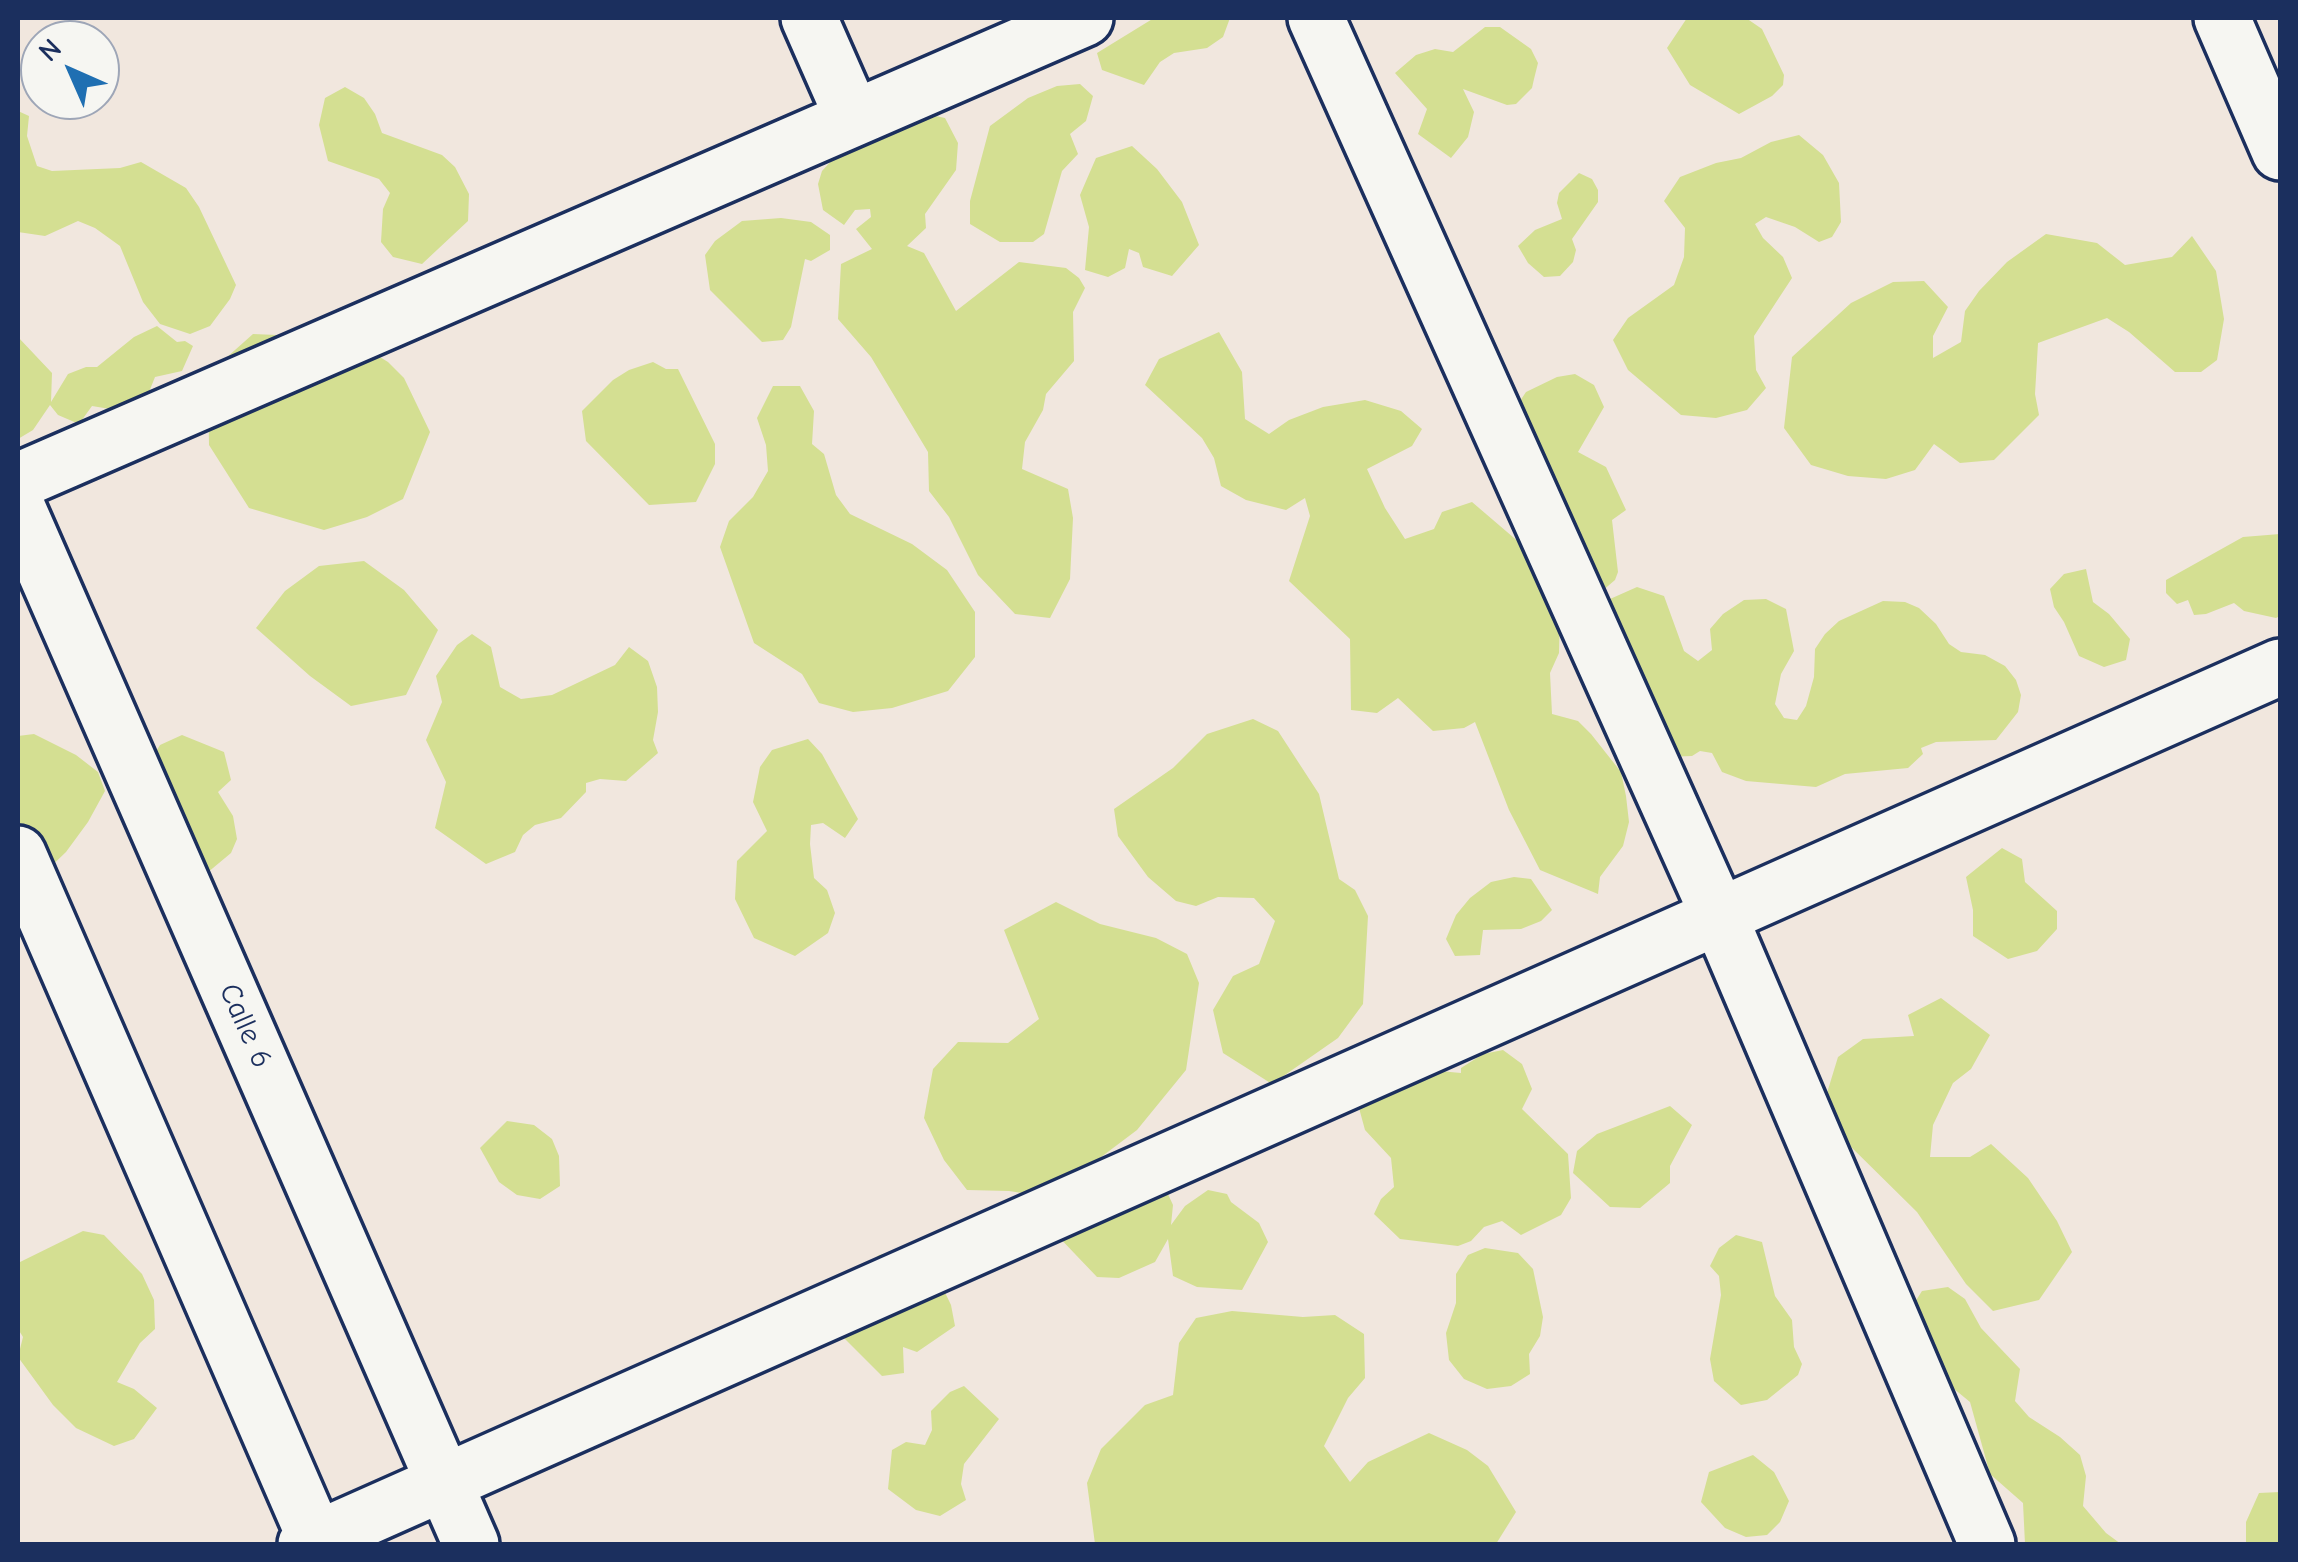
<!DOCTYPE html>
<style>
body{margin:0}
#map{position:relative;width:2298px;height:1562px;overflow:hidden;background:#f1e7de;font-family:"Comic Neue",sans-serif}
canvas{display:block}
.frame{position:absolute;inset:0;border:20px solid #1b2f5e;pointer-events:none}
.north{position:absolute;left:20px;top:20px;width:100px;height:100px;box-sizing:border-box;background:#f6f6f2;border:2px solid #9ea6b7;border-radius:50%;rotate:315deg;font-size:28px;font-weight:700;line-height:40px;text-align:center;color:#1b2f5e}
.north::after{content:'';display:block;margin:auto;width:35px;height:45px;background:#1f6fb2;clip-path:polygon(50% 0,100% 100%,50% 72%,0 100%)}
</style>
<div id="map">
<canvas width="2298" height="1562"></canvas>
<div class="frame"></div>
<div class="north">N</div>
</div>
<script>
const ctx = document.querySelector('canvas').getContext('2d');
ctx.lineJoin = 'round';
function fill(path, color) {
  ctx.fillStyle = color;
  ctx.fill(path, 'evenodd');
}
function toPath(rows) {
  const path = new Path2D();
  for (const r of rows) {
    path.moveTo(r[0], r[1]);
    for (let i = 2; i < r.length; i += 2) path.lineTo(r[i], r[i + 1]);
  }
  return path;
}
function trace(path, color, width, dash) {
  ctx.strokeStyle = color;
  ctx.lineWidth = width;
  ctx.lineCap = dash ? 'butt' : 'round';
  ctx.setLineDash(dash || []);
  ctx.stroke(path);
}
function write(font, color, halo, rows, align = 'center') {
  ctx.font = font + ' "Comic Neue",sans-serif';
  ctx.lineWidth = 8;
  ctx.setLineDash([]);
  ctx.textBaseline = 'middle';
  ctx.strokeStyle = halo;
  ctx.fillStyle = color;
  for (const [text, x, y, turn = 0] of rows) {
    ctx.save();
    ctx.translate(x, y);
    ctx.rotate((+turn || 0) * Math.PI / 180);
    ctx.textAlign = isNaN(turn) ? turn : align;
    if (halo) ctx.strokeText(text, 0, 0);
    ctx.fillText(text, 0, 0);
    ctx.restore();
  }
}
const green = toPath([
 [1154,18,1230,18,1223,37,1207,48,1174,53,1160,62,1144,85,1102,70,1097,53],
 [1687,18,1746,18,1762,29,1784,75,1783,85,1772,96,1739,114,1690,85,1667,48],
 [1485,27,1500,27,1531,49,1538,63,1534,79,1532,88,1516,104,1507,105,1463,89,1474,112,1468,137,1451,158,1418,134,1427,109,1395,73,1416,55,1435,49,1453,52],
 [1080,84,1093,96,1086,121,1070,134,1078,154,1062,171,1044,234,1033,242,1000,242,970,224,970,201,990,126,1028,98,1057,86],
 [345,87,364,98,375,114,382,133,442,155,455,167,469,194,468,221,422,264,393,257,381,242,383,209,390,193,379,179,328,161,319,125,325,98],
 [18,111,29,116,27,136,37,166,52,171,120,168,141,162,186,188,199,207,236,285,230,299,210,326,190,334,160,324,143,302,120,246,95,228,78,221,45,236,18,232],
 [922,113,945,118,958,143,956,170,925,214,926,228,907,246,924,253,956,311,1019,262,1066,268,1079,278,1085,288,1073,312,1074,361,1046,394,1043,410,1025,442,1022,469,1068,489,1073,518,1070,579,1050,618,1015,614,978,575,949,517,929,491,928,452,871,357,838,319,841,264,872,249,856,229,871,217,870,209,855,210,844,225,823,210,818,184,822,171,843,148],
 [1799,135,1823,155,1839,183,1841,222,1832,237,1819,242,1795,227,1766,217,1755,224,1763,238,1783,257,1792,278,1754,336,1756,370,1766,388,1747,410,1716,418,1681,415,1628,370,1613,340,1628,318,1674,285,1684,257,1685,228,1664,201,1680,177,1716,163,1741,158,1771,142],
 [1132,146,1157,169,1182,202,1199,245,1172,276,1143,267,1139,253,1129,249,1125,268,1108,277,1085,270,1089,227,1080,195,1096,158],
 [1579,173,1592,179,1598,190,1598,202,1572,239,1576,250,1573,262,1560,276,1544,277,1528,263,1518,246,1535,230,1562,219,1557,203,1559,193],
 [781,218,811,222,830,235,830,250,811,261,805,259,791,327,783,340,762,342,710,290,705,255,715,241,742,221],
 [2046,234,2097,243,2125,265,2172,257,2192,236,2216,271,2224,319,2217,360,2201,372,2175,372,2129,332,2107,318,2038,343,2035,394,2039,415,1994,460,1960,463,1934,444,1915,470,1886,479,1848,476,1811,465,1784,428,1792,357,1851,303,1893,282,1924,281,1948,307,1933,336,1933,358,1961,342,1965,311,1979,291,2007,262],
 [157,326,177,342,185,341,193,346,182,371,155,377,149,392,110,409,92,406,79,424,58,415,50,405,33,430,18,439,18,337,52,373,51,402,68,374,86,367,97,367,134,337],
 [1219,332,1242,372,1245,419,1269,434,1289,420,1323,407,1365,400,1401,411,1422,429,1412,446,1367,469,1385,508,1405,539,1434,529,1442,512,1472,502,1548,567,1520,401,1526,392,1557,377,1575,374,1594,385,1604,407,1578,452,1606,467,1626,510,1612,520,1618,572,1615,580,1581,609,1560,612,1559,653,1550,673,1552,714,1578,721,1591,734,1621,772,1626,796,1629,822,1623,846,1600,877,1598,894,1540,870,1509,810,1475,722,1464,728,1433,731,1398,698,1377,713,1351,710,1350,639,1289,581,1310,516,1305,498,1286,510,1246,500,1221,486,1214,458,1202,438,1145,385,1159,359],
 [253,334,349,338,388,362,404,378,430,432,403,499,367,517,324,530,249,508,209,445,208,374],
 [653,362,666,369,678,369,715,444,715,464,696,502,649,505,586,441,582,411,613,380,629,370],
 [773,386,800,386,814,411,812,444,824,454,836,495,850,514,912,544,947,570,975,612,975,657,948,691,892,708,853,712,819,703,802,674,754,643,720,547,729,521,753,497,768,471,766,445,757,418],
 [2280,534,2280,616,2276,618,2244,611,2234,603,2206,614,2194,615,2188,600,2177,604,2166,593,2166,580,2243,537],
 [364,561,404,590,438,630,406,695,351,706,310,676,256,628,285,591,319,566],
 [2086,569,2093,602,2109,614,2130,639,2126,660,2104,667,2079,656,2064,622,2054,607,2050,589,2064,574],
 [1637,587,1664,596,1684,651,1698,661,1712,650,1710,629,1723,614,1744,600,1766,599,1786,609,1794,651,1781,674,1775,704,1784,718,1797,720,1806,706,1814,677,1815,649,1825,634,1839,621,1883,601,1905,602,1919,608,1936,624,1949,644,1961,652,1985,655,2005,666,2016,680,2021,695,2018,712,1996,740,1936,742,1921,748,1923,754,1908,768,1845,774,1816,787,1746,781,1722,772,1712,753,1700,751,1692,756,1666,757,1587,623,1610,599],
 [472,634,491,647,500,687,521,699,552,695,615,665,629,647,648,661,657,687,658,712,653,740,658,753,626,781,600,779,586,783,586,792,561,818,535,825,523,835,515,852,486,864,435,828,446,782,426,740,442,702,436,676,457,645],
 [1253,719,1278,731,1319,794,1339,879,1355,890,1368,916,1363,1004,1338,1038,1272,1084,1223,1053,1213,1010,1233,976,1259,964,1275,921,1254,898,1218,897,1196,906,1176,901,1148,877,1118,836,1114,809,1173,768,1207,734],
 [34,734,76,755,98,772,105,791,88,822,66,852,39,878,18,883,18,736],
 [182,735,224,752,231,780,218,792,233,816,237,839,231,853,207,873,152,758,160,745],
 [808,739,822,754,858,819,845,838,823,823,811,825,810,844,814,878,827,890,835,913,828,933,795,956,754,938,735,899,737,861,767,831,753,802,760,767,772,750],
 [2002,848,2022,859,2025,882,2057,911,2057,929,2037,951,2008,959,1973,936,1973,910,1966,877],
 [1514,877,1531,879,1552,910,1541,921,1521,929,1483,930,1480,955,1455,956,1446,939,1456,915,1470,898,1491,882],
 [1056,902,1100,924,1156,938,1187,954,1199,983,1186,1070,1137,1130,1048,1197,1009,1191,967,1190,944,1160,924,1118,933,1069,958,1042,1008,1043,1039,1019,1004,930],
 [1941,998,1990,1035,1971,1069,1953,1083,1933,1125,1930,1157,1970,1157,1991,1144,2028,1178,2057,1221,2072,1252,2039,1300,1993,1311,1966,1284,1917,1212,1844,1140,1823,1106,1838,1057,1863,1039,1914,1036,1908,1015],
 [1503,1050,1522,1064,1532,1089,1522,1109,1568,1154,1571,1198,1561,1215,1521,1235,1502,1221,1484,1227,1471,1241,1458,1246,1400,1239,1374,1214,1381,1199,1394,1187,1391,1158,1365,1130,1359,1108,1374,1093,1418,1069,1461,1073,1461,1068,1483,1054],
 [1670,1106,1692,1125,1670,1166,1670,1183,1640,1208,1610,1207,1573,1173,1577,1151,1597,1134],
 [507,1121,534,1125,552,1139,559,1156,560,1186,540,1199,517,1195,499,1182,480,1148],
 [1162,1181,1173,1205,1171,1225,1185,1206,1208,1190,1227,1194,1231,1202,1259,1223,1268,1242,1242,1290,1197,1287,1173,1276,1168,1239,1155,1262,1119,1278,1097,1277,1054,1232],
 [83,1231,104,1235,142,1274,154,1300,155,1329,140,1343,117,1382,134,1389,157,1408,134,1439,114,1446,76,1428,53,1405,18,1357,23,1337,18,1329,18,1263],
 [1736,1235,1762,1242,1775,1296,1792,1320,1794,1347,1802,1364,1798,1375,1767,1400,1741,1405,1714,1381,1710,1359,1721,1295,1719,1276,1710,1266,1719,1248],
 [1485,1248,1518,1253,1533,1269,1543,1317,1540,1336,1529,1354,1530,1374,1511,1386,1487,1389,1464,1379,1449,1360,1446,1333,1456,1303,1456,1274,1468,1255],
 [905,1249,938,1278,951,1305,955,1326,917,1352,903,1347,904,1373,882,1376,839,1333,844,1283,879,1255],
 [1948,1287,1965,1299,1981,1328,2020,1369,2015,1401,2029,1417,2060,1437,2080,1455,2086,1476,2083,1506,2106,1533,2121,1544,2025,1544,2023,1503,1990,1474,1970,1402,1903,1347,1908,1313,1922,1291],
 [1232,1311,1303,1317,1335,1315,1364,1334,1365,1378,1348,1398,1324,1446,1350,1482,1368,1462,1429,1433,1467,1450,1488,1466,1516,1512,1496,1544,1095,1544,1087,1483,1101,1449,1145,1405,1173,1395,1179,1343,1196,1318],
 [964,1386,999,1419,964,1464,961,1484,966,1500,940,1516,916,1510,888,1489,892,1450,906,1442,925,1445,932,1430,931,1411,950,1392],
 [1753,1455,1774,1472,1789,1501,1780,1522,1767,1535,1746,1537,1725,1528,1701,1502,1709,1472],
 [2280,1492,2280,1544,2246,1544,2246,1522,2259,1493]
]);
const minor = toPath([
 [809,18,853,118],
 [1316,18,1719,916,1987,1544],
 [2222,18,2280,152],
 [18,481,1085,18],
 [18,509,471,1544],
 [18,854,318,1544],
 [306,1544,2280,667]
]);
const streetNames = [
 ["Calle 6",245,1026,66]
];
fill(green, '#d4df92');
trace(minor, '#1b2f5e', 62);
trace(minor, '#f6f6f2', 55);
write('30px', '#1b2f5e', '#f6f6f2', streetNames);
</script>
